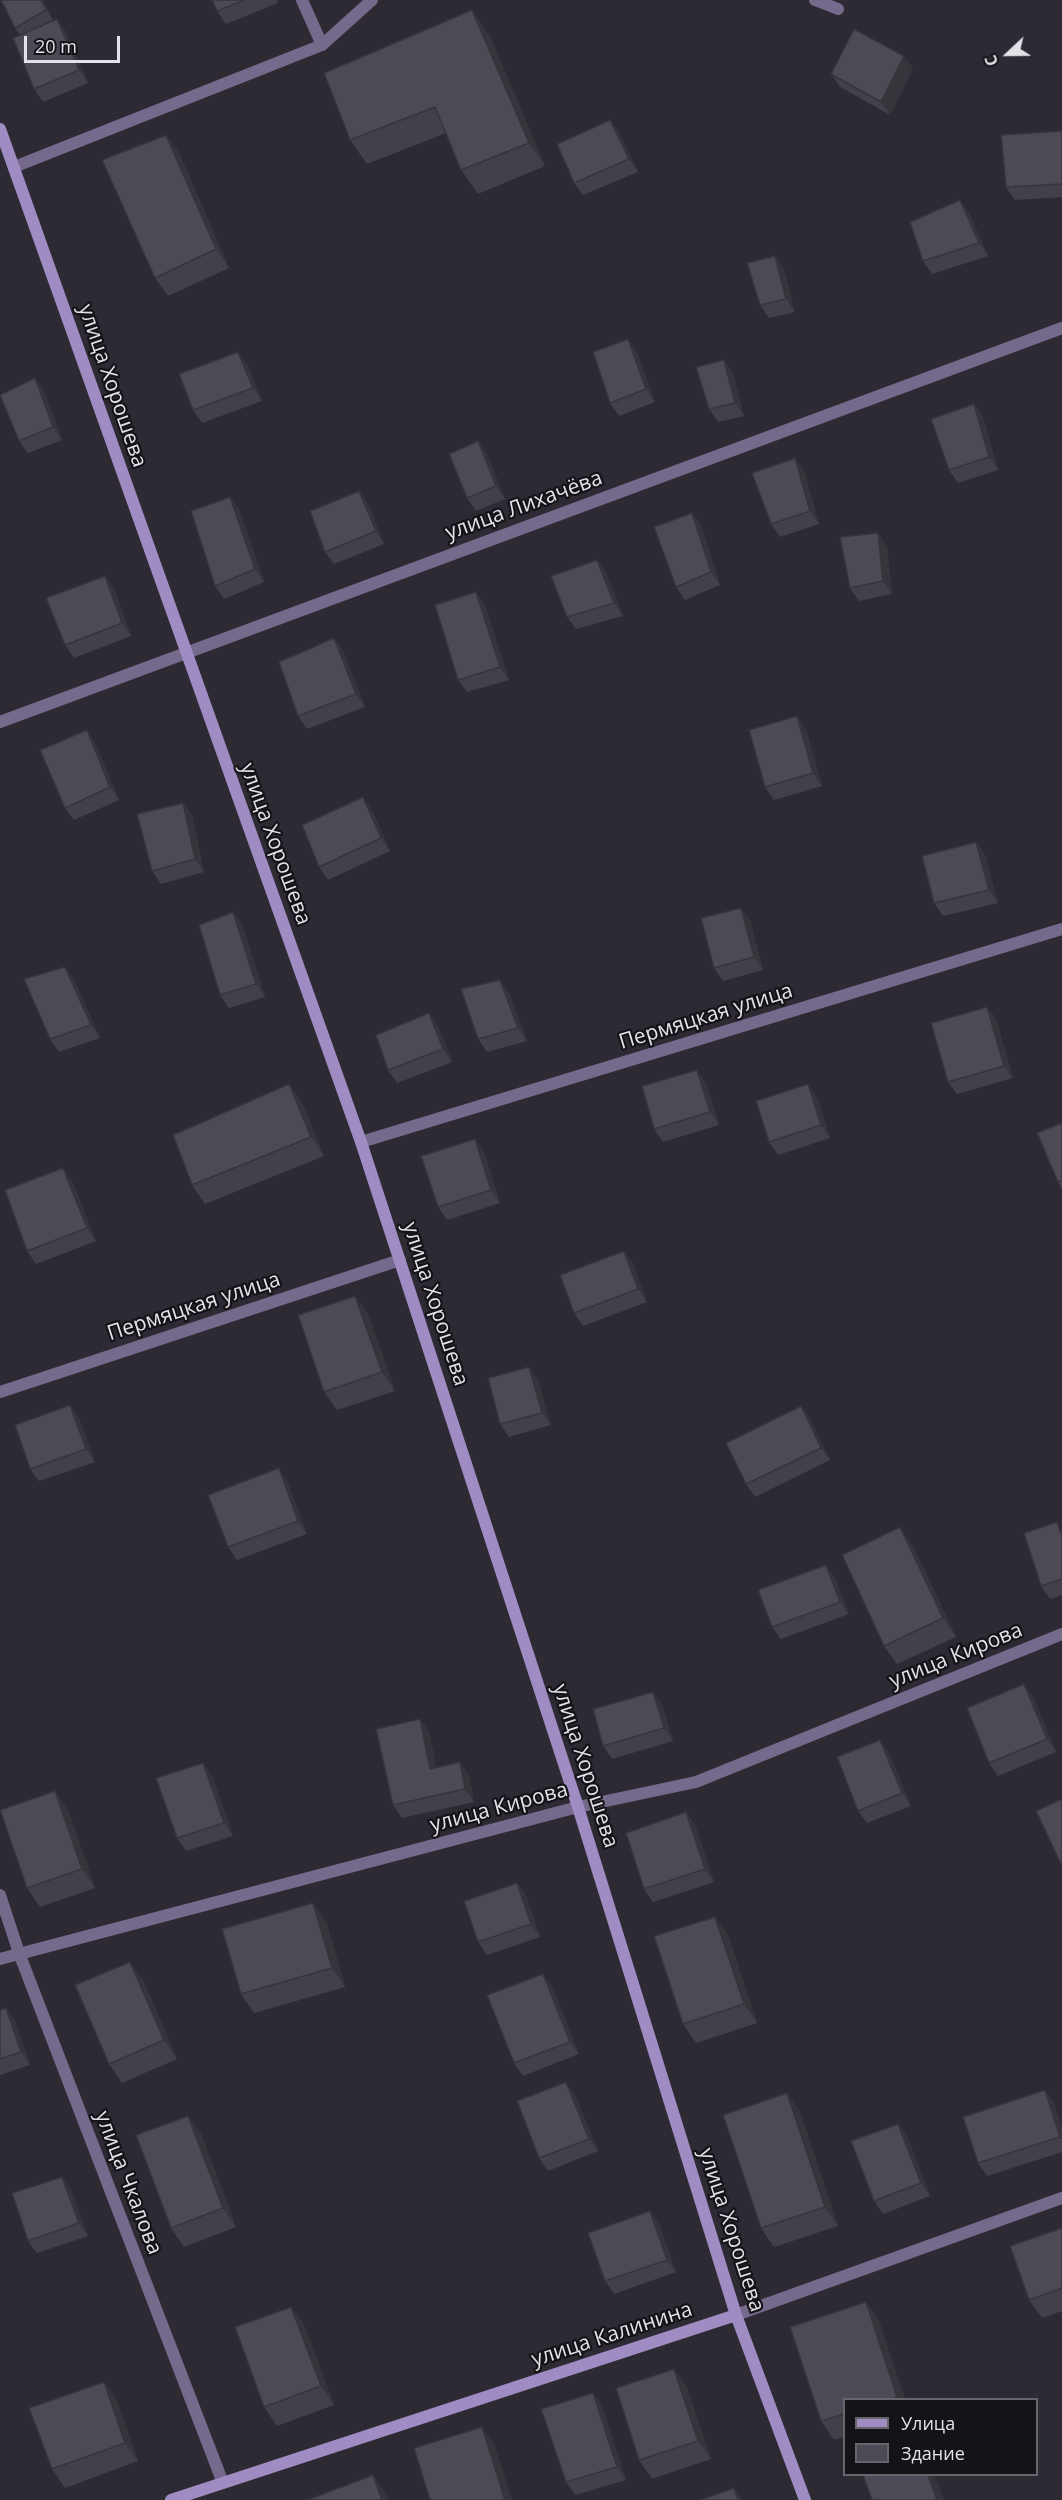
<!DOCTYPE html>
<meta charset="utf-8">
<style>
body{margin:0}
#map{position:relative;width:1062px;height:2500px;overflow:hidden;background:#2d2a34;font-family:"Open Sans",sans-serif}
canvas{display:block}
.legend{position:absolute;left:843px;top:2398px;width:195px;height:78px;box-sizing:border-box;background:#151318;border:2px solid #68666c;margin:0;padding:8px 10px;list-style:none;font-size:18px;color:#e4e2e9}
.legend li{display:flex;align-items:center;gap:12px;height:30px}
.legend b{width:30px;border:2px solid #68666c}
.north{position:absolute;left:978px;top:24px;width:60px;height:60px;-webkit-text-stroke:4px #151318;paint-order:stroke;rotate:248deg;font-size:16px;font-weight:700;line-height:24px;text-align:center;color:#e4e2e9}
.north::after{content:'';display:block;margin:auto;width:21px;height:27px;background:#e4e2e9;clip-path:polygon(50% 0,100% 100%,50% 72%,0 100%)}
.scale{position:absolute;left:24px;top:36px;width:96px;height:27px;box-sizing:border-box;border:3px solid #e4e2e9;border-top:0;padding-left:8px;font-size:18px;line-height:21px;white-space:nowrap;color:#e4e2e9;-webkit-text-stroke:4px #151318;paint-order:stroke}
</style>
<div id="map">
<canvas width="1062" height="2500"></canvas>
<ul class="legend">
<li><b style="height:8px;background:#9e8cc3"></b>Улица</li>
<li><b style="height:16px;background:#4e4a55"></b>Здание</li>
</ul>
<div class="north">С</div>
<div class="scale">20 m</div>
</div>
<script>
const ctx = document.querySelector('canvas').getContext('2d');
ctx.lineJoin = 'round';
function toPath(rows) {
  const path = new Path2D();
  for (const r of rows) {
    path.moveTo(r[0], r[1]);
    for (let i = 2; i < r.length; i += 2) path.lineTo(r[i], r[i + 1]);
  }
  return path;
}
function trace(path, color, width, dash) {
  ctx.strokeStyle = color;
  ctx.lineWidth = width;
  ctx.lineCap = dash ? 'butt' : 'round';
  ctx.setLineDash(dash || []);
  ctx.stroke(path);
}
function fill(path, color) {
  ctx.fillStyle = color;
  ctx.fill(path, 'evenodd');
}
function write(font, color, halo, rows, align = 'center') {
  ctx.font = font + ' "Open Sans",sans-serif';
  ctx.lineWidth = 4.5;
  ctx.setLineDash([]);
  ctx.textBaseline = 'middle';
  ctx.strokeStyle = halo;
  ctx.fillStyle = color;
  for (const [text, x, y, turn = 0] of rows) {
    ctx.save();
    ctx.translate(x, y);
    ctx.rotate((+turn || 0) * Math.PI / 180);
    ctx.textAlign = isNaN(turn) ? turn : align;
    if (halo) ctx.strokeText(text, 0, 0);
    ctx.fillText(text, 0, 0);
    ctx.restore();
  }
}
const street = toPath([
 [302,0,322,45],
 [815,0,838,9],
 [14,167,322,45,372,0],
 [0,722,1062,328],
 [361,1142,1062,929],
 [0,1392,400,1260],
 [0,1895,19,1953,223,2483],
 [0,1959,578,1807,696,1782,1062,1634],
 [736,2315,1062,2198]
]);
const secondary = toPath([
 [0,129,361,1142,578,1807,736,2315,805,2500],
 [171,2500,736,2315]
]);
const wall = toPath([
 [1,0,43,0,53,20,66,32,88,83,43,102,34,89,20,35,15,28],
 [212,0,277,0,278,3,226,24,217,11],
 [489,34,545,166,478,194,461,170,446,133,367,164,350,140],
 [913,68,890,115,840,87,831,74],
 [610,120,619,133,638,172,583,195,574,183],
 [1062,131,1062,197,1015,200,1006,187],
 [166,135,179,153,229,268,168,296,155,278],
 [969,213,988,256,932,274,923,261],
 [775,256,784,269,795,312,769,318,760,305],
 [637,352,655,402,619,416,610,403],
 [247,364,262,401,202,423,193,410],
 [733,373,744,416,718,422,709,409],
 [44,391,62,440,28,453,19,441],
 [974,404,983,417,998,470,958,483,949,470],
 [487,454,505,499,476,511,467,498],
 [804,471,819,524,780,537,771,524],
 [359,491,368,504,384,544,334,564,325,552],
 [230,497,239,509,264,582,224,599,215,586],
 [692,513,701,525,720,585,685,600,676,587],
 [887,546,892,594,859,601,850,588],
 [597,560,606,573,623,616,576,629,567,617],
 [105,576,114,589,131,636,74,658,65,645],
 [485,605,509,680,467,692,458,680],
 [334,638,343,651,365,707,307,729,298,716],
 [806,729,822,786,774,800,765,787],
 [87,730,95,743,119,800,74,820,65,808],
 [183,803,192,815,204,872,161,884,152,871],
 [372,810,390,851,328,880,319,867],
 [976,842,985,855,998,903,943,916,934,903],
 [750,920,763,970,723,981,714,968],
 [242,924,265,997,229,1008,220,995],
 [65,967,74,980,100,1038,59,1052,50,1039],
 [509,993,527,1041,487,1052,478,1039],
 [987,1007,996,1019,1013,1078,957,1094,948,1082],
 [438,1026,452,1062,397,1083,388,1070],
 [706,1083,719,1125,663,1142,654,1129],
 [289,1084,302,1103,324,1156,205,1204,192,1185],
 [817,1097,830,1138,778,1155,769,1142],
 [1062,1123,1062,1189,1058,1182],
 [475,1139,484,1152,500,1203,447,1220,438,1207],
 [72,1181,96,1241,36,1264,27,1251],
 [624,1251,633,1264,647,1302,583,1326,574,1313],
 [355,1296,368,1314,395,1391,337,1410,324,1392],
 [529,1367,538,1380,551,1425,509,1437,500,1424],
 [801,1406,810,1419,830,1460,755,1497,746,1484],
 [79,1418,95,1462,39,1481,30,1469],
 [287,1481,307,1534,237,1560,228,1547],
 [1062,1529,1062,1595,1050,1599,1041,1586],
 [913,1546,956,1637,897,1664,884,1646],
 [835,1578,849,1614,781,1639,772,1627],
 [1024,1684,1033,1697,1056,1752,998,1776,989,1763],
 [662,1704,673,1741,612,1759,603,1746],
 [420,1719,429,1732,436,1767,469,1775,474,1802,402,1818,393,1805],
 [880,1740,889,1753,911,1806,867,1823,858,1811],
 [212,1776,233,1836,186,1851,177,1838],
 [68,1810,95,1888,40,1907,27,1888],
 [686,1812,695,1825,714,1882,653,1902,644,1889],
 [517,1883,526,1896,540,1937,487,1955,478,1942],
 [313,1903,326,1921,345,1987,254,2013,241,1994],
 [728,1935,757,2023,696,2043,683,2024],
 [143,1980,177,2059,122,2083,109,2064],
 [552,1986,579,2054,523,2076,514,2063],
 [6,2008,15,2021,30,2065,0,2075,0,2010],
 [575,2095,598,2151,548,2171,539,2158],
 [1054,2103,1062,2128,1062,2152,987,2176,978,2163],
 [800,2112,838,2226,774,2247,761,2228],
 [188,2116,201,2134,236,2227,184,2247,171,2228],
 [898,2124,907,2136,930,2196,883,2214,874,2201],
 [71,2190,88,2236,37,2253,28,2241],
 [650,2211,659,2224,676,2272,614,2294,605,2281],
 [1062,2228,1062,2311,1042,2318,1029,2300],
 [866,2302,879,2321,905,2400,844,2400,844,2437,834,2440,821,2421],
 [291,2307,304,2325,334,2405,277,2426,264,2407],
 [674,2369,687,2388,711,2459,652,2479,639,2460],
 [104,2382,117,2401,138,2461,65,2488,52,2469],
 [593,2393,602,2406,626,2480,575,2495,566,2482]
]);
const shadedWall = toPath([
 [41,0,43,0,55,23,46,10],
 [472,10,489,34,545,166,529,143],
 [57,19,66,32,88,83,79,70],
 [904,56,913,68,890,115,881,102],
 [610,120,619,133,638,172,629,159],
 [166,135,179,153,229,268,216,249],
 [960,200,969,213,988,256,979,243],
 [775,256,784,269,795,312,786,299],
 [628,339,637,352,655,402,646,389],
 [238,352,247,364,262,401,253,388],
 [724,360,733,373,744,416,735,403],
 [35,378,44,391,62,440,53,427],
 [974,404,983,417,998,470,989,457],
 [478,441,487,454,505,499,496,486],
 [795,458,804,471,819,524,810,511],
 [359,491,368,504,384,544,376,531],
 [230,497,239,509,264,582,255,569],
 [692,513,701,525,720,585,711,572],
 [878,533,887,546,892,594,883,581],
 [597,560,606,573,623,616,614,603],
 [105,576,114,589,131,636,122,623],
 [476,592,485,605,509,680,500,667],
 [334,638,343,651,365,707,356,694],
 [797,716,806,729,822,786,813,773],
 [87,730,95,743,119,800,110,787],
 [363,797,372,810,390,851,381,838],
 [183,803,192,815,204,872,195,859],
 [976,842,985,855,998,903,989,890],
 [741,908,750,920,763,970,754,957],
 [233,912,242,924,265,997,256,984],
 [65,967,74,980,100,1038,91,1025],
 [500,980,509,993,527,1041,518,1028],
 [987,1007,996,1019,1013,1078,1004,1066],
 [429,1013,438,1026,452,1062,443,1049],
 [697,1070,706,1083,719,1125,710,1112],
 [289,1084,302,1103,324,1156,311,1137],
 [808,1084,817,1097,830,1138,821,1125],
 [475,1139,484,1152,500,1203,491,1190],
 [63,1168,72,1181,96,1241,87,1228],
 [624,1251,633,1264,647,1302,638,1289],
 [355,1296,368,1314,395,1391,382,1372],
 [529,1367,538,1380,551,1425,542,1413],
 [70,1405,79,1418,95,1462,86,1449],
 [801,1406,810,1419,830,1460,821,1448],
 [279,1468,287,1481,307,1534,298,1521],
 [900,1527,913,1546,956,1637,943,1618],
 [826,1565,835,1578,849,1614,840,1602],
 [1024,1684,1033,1697,1056,1752,1047,1739],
 [653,1692,662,1704,673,1741,664,1728],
 [420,1719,429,1732,439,1782,430,1769],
 [880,1740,889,1753,911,1806,902,1793],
 [460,1762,469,1775,474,1802,465,1789],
 [203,1763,212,1776,233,1836,224,1823],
 [55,1791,68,1810,95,1888,82,1869],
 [686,1812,695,1825,714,1882,705,1869],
 [517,1883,526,1896,540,1937,531,1924],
 [313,1903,326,1921,345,1987,332,1968],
 [715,1917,728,1935,757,2023,744,2004],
 [130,1962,143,1980,177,2059,164,2040],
 [543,1974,552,1986,579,2054,570,2042],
 [6,2008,15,2021,30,2065,21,2052],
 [566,2082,575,2095,598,2151,589,2139],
 [1045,2090,1054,2103,1062,2128,1062,2140,1060,2137],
 [787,2093,800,2112,838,2226,825,2207],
 [188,2116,201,2134,236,2227,223,2208],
 [898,2124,907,2136,930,2196,921,2183],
 [62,2177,71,2190,88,2236,79,2223],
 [650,2211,659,2224,676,2272,667,2260],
 [866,2302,879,2321,905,2400,899,2400,897,2397],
 [291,2307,304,2325,334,2405,321,2386],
 [674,2369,687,2388,711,2459,698,2441],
 [104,2382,117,2401,138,2461,125,2443],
 [593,2393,602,2406,626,2480,617,2467],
 [482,2427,495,2446,512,2500,505,2500],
 [373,2475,386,2494,389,2500,382,2500],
 [928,2475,935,2475,944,2500,937,2500],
 [734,2488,742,2500,738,2500]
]);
const building = toPath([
 [1,0,41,0,46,10,15,28,1,0],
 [212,0,244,0,217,11,212,0],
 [472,10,529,143,461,170,435,107,350,140,324,73,472,10],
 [57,19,79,70,34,89,13,38,57,19],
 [854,29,904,56,881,102,831,74,854,29],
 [610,120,629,159,574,183,557,144,610,120],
 [1062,131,1062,184,1006,187,1001,135,1062,131],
 [166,135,216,249,155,278,102,160,166,135],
 [960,200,979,243,923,261,910,222,960,200],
 [775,256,786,299,760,305,747,263,775,256],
 [628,339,646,389,610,403,593,352,628,339],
 [238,352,253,388,193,410,179,374,238,352],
 [724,360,735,403,709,409,696,367,724,360],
 [35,378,53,427,19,441,0,395,35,378],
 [974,404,989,457,949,470,931,419,974,404],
 [478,441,496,486,467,498,449,454,478,441],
 [795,458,810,511,771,524,752,473,795,458],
 [359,491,376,531,325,552,310,511,359,491],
 [230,497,255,569,215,586,191,511,230,497],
 [692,513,711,572,676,587,654,527,692,513],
 [878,533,883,581,850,588,840,537,878,533],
 [597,560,614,603,567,617,551,576,597,560],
 [105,576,122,623,65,645,46,598,105,576],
 [476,592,500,667,458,680,435,605,476,592],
 [334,638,356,694,298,716,279,662,334,638],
 [797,716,813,773,765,787,749,730,797,716],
 [87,730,110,787,65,808,40,750,87,730],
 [363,797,381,838,319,867,302,825,363,797],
 [183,803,195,859,152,871,137,814,183,803],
 [976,842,989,890,934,903,922,856,976,842],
 [741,908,754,957,714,968,701,918,741,908],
 [233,912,256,984,220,995,199,925,233,912],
 [65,967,91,1025,50,1039,24,979,65,967],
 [500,980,518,1028,478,1039,461,989,500,980],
 [987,1007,1004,1066,948,1082,931,1023,987,1007],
 [429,1013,443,1049,388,1070,376,1035,429,1013],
 [697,1070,710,1112,654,1129,642,1086,697,1070],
 [289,1084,311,1137,192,1185,173,1135,289,1084],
 [808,1084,821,1125,769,1142,756,1101,808,1084],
 [1062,1123,1062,1180,1058,1182,1037,1133,1062,1123],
 [475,1139,491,1190,438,1207,421,1156,475,1139],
 [63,1168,87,1228,27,1251,5,1190,63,1168],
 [624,1251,638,1289,574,1313,560,1275,624,1251],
 [355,1296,382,1372,324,1392,298,1315,355,1296],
 [529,1367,542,1413,500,1424,488,1378,529,1367],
 [70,1405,86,1449,30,1469,15,1425,70,1405],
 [801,1406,821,1448,746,1484,726,1443,801,1406],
 [279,1468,298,1521,228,1547,208,1495,279,1468],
 [1057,1522,1062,1536,1062,1579,1041,1586,1024,1533,1057,1522],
 [900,1527,943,1618,884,1646,842,1555,900,1527],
 [826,1565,840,1602,772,1627,758,1590,826,1565],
 [1024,1684,1047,1739,989,1763,967,1708,1024,1684],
 [653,1692,664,1728,603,1746,593,1709,653,1692],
 [420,1719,430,1769,460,1762,465,1789,393,1805,376,1729,420,1719],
 [880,1740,902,1793,858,1811,837,1757,880,1740],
 [203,1763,224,1823,177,1838,156,1778,203,1763],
 [55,1791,82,1869,27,1888,0,1810,55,1791],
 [1062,1799,1062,1863,1061,1864,1036,1811,1062,1799],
 [686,1812,705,1869,644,1889,626,1833,686,1812],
 [517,1883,531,1924,478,1942,464,1901,517,1883],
 [313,1903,332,1968,241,1994,222,1929,313,1903],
 [715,1917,744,2004,683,2024,654,1936,715,1917],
 [130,1962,164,2040,109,2064,75,1985,130,1962],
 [543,1974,570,2042,514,2063,487,1995,543,1974],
 [6,2008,21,2052,0,2059,0,2010,6,2008],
 [566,2082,589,2139,539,2158,517,2101,566,2082],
 [1045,2090,1060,2137,978,2163,963,2117,1045,2090],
 [787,2093,825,2207,761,2228,723,2115,787,2093],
 [188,2116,223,2208,171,2228,136,2135,188,2116],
 [898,2124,921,2183,874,2201,851,2141,898,2124],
 [62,2177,79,2223,28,2241,12,2193,62,2177],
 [650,2211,667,2260,605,2281,588,2233,650,2211],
 [1062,2228,1062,2288,1029,2300,1010,2246,1062,2228],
 [866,2302,897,2397,889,2400,844,2400,844,2414,821,2421,790,2327,866,2302],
 [291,2307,321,2386,264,2407,235,2327,291,2307],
 [674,2369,698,2441,639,2460,616,2388,674,2369],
 [104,2382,125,2443,52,2469,29,2408,104,2382],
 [593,2393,617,2467,566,2482,541,2409,593,2393],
 [482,2427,505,2500,430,2500,414,2448,482,2427],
 [373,2475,382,2500,307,2500,373,2475],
 [863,2475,928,2475,937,2500,872,2500,863,2475],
 [734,2488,738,2500,700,2500,734,2488]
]);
const streetNames = [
 ["улица Хорошева",112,386,71],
 ["улица Лихачёва",524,506,-20],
 ["улица Хорошева",275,844,70],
 ["Пермяцкая улица",706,1017,-17],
 ["улица Хорошева",435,1304,72],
 ["Пермяцкая улица",194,1307,-18],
 ["улица Кирова",956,1656,-22],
 ["улица Хорошева",585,1766,72],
 ["улица Кирова",499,1808,-15],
 ["улица Чкалова",128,2183,69],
 ["улица Хорошева",731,2230,72],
 ["улица Калинина",612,2335,-18]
];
trace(street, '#756a8c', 12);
trace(secondary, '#9e8cc3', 12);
fill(wall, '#434049');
fill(shadedWall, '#37343c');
fill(building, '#4e4a55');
trace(building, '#37343c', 1.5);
write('21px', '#e4e2e9', '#151318', streetNames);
</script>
